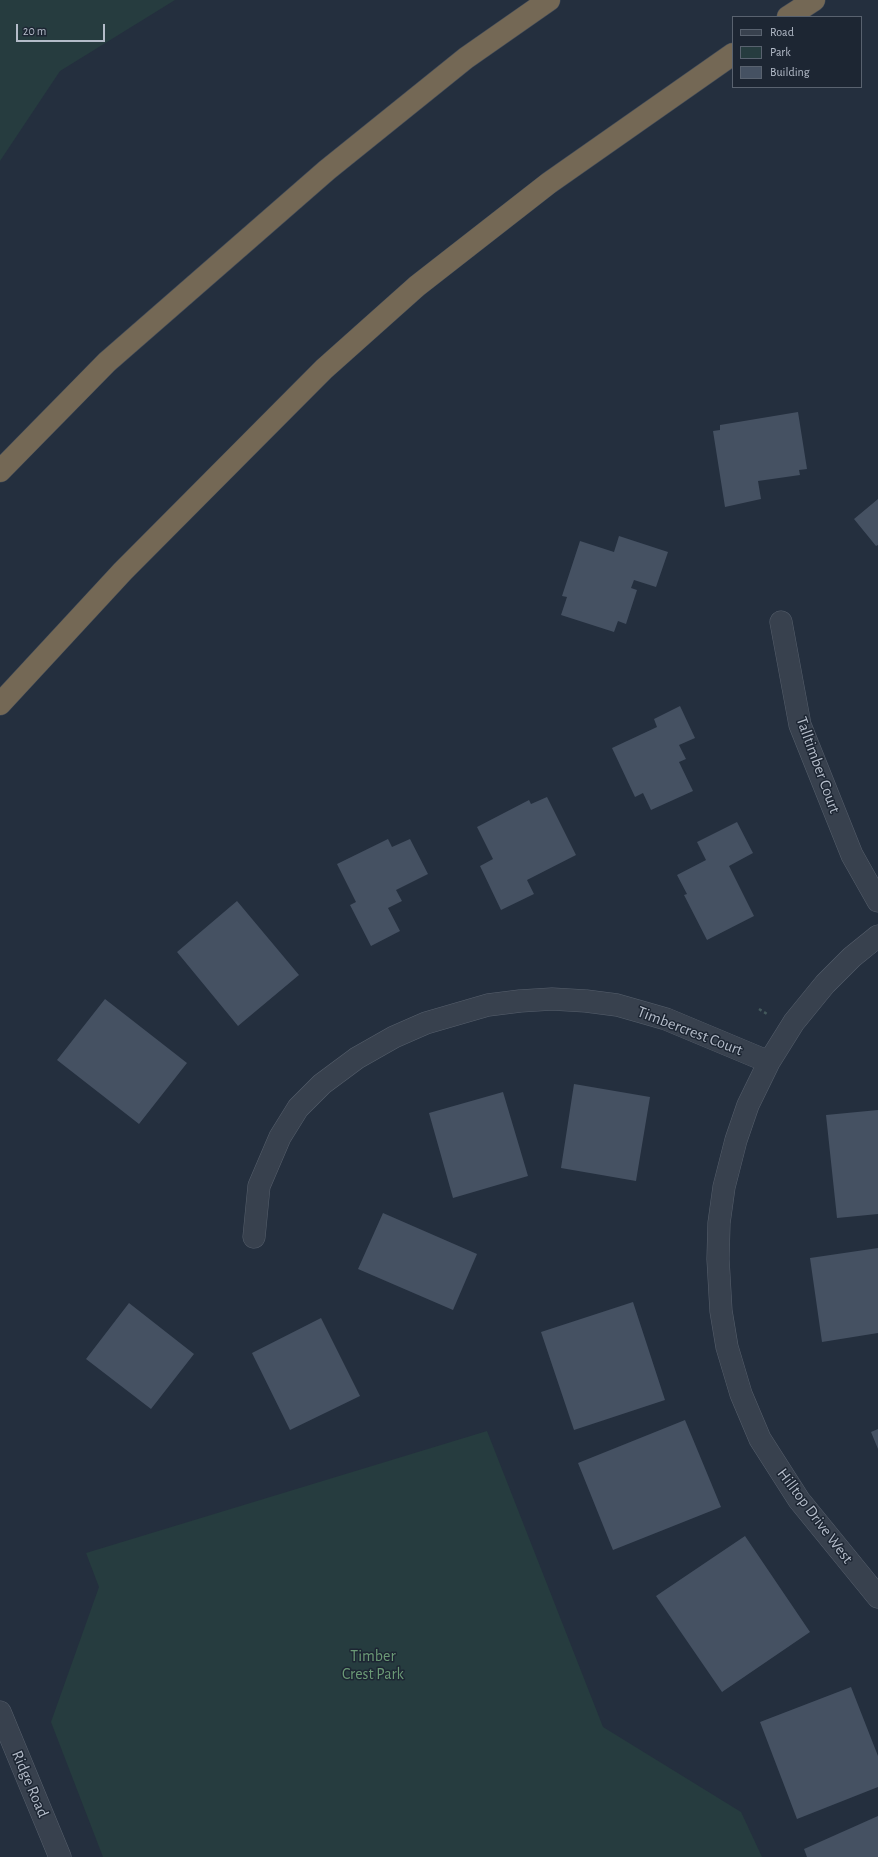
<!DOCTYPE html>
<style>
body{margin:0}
#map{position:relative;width:878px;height:1857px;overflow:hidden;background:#242f3e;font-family:"Alegreya Sans",sans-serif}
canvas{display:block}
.legend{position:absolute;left:732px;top:16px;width:130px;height:72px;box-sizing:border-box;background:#1d2633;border:1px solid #59626f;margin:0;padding:5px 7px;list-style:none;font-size:12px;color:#b4bcc9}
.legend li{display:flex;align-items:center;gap:8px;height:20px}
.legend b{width:20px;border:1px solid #59626f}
.scale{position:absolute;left:16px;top:24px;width:89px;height:18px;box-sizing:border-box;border:2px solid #b4bcc9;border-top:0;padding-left:5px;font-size:12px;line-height:14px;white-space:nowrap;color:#b4bcc9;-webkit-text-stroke:3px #1d2633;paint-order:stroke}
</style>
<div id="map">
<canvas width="878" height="1857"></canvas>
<ul class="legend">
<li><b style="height:5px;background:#38414e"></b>Road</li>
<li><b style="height:11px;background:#263c3f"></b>Park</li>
<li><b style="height:11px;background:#455162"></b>Building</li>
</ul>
<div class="scale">20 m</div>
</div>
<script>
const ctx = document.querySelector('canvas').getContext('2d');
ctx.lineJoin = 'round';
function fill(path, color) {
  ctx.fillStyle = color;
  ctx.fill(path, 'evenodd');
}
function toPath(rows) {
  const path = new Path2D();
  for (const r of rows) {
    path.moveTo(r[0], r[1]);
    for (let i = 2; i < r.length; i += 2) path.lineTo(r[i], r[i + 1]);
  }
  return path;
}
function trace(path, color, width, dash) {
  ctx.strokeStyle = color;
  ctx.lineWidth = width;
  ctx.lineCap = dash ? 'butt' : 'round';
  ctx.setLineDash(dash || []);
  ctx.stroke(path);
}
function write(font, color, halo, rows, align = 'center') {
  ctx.font = font + ' "Alegreya Sans",sans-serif';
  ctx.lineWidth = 3;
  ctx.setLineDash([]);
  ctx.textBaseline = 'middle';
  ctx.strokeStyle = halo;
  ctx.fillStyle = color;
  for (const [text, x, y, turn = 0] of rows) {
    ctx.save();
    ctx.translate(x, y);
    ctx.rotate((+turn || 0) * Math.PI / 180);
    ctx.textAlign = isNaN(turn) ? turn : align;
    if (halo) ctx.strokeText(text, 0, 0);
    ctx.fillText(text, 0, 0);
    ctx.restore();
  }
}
const green = toPath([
 [0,0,175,0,60,71,0,161],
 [487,1431,603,1727,741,1812,762,1857,103,1857,51,1722,99,1587,86,1553]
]);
const building = toPath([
 [798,412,807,469,799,470,800,475,758,481,761,499,725,507,713,431,720,430,720,425],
 [878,499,878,545,876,546,854,519],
 [619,536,668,552,656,587,634,580,631,588,637,590,626,624,618,621,614,632,561,615,567,597,562,596,580,541,614,552],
 [680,706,695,738,679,745,686,759,679,762,693,791,651,810,643,793,635,797,612,748,657,727,654,719],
 [547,797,576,855,527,880,534,894,501,910,480,866,493,859,477,827,529,800,531,804],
 [737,822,753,853,729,866,754,916,707,940,684,895,687,894,677,875,706,860,697,842],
 [388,839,392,847,410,839,428,874,396,890,402,901,388,908,400,931,371,946,350,905,356,902,337,864],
 [237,901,299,975,238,1026,177,952],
 [105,999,187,1063,139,1124,57,1060],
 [574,1084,650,1097,636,1181,561,1168],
 [503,1092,528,1176,453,1198,429,1113],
 [878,1110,878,1214,837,1218,826,1115],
 [383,1213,477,1254,453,1310,358,1269],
 [878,1248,878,1333,822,1342,810,1258],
 [633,1302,665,1400,574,1430,541,1332],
 [129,1303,194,1354,151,1409,86,1359],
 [321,1318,360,1396,290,1430,252,1353],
 [685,1420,721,1507,613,1550,578,1463],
 [878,1429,878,1449,871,1432],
 [745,1536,810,1632,722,1692,656,1596],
 [851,1687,878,1756,878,1787,797,1819,760,1722],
 [878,1816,878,1857,807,1857,804,1849]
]);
const path = toPath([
 [759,1009,767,1014]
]);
const minor = toPath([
 [781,622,800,725,852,855,878,901],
 [878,936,852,957,825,984,794,1022,769,1062,748,1105,736,1140,724,1187,719,1223,718,1259,721,1311,727,1347,741,1394,760,1439,799,1500,878,1597],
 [254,1237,259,1186,280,1137,298,1108,322,1084,357,1058,394,1037,426,1023,488,1005,520,1001,552,999,586,1001,617,1005,666,1019,769,1062],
 [0,1712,60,1857]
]);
const highway = toPath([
 [788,17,814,0],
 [0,471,107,362,327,170,466,58,549,0],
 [0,704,123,571,324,369,417,286,549,183,733,54]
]);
const streetNames = [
 ["Talltimber Court",818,765,70],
 ["Timbercrest Court",690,1031,21],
 ["Hilltop Drive West",815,1516,53],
 ["Ridge Road",30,1784,67]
];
const parkNames = [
 ["Timber",373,1656],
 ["Crest Park",373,1674]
];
fill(green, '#263c3f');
fill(building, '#455162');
trace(minor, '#565f6c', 23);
trace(highway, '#434c59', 23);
trace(path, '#44595c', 2.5, [3, 3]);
trace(minor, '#38414e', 22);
trace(highway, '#746855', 22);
write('16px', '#b4bcc9', '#1d2633', streetNames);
write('16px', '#6b9a76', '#1d2633', parkNames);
</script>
